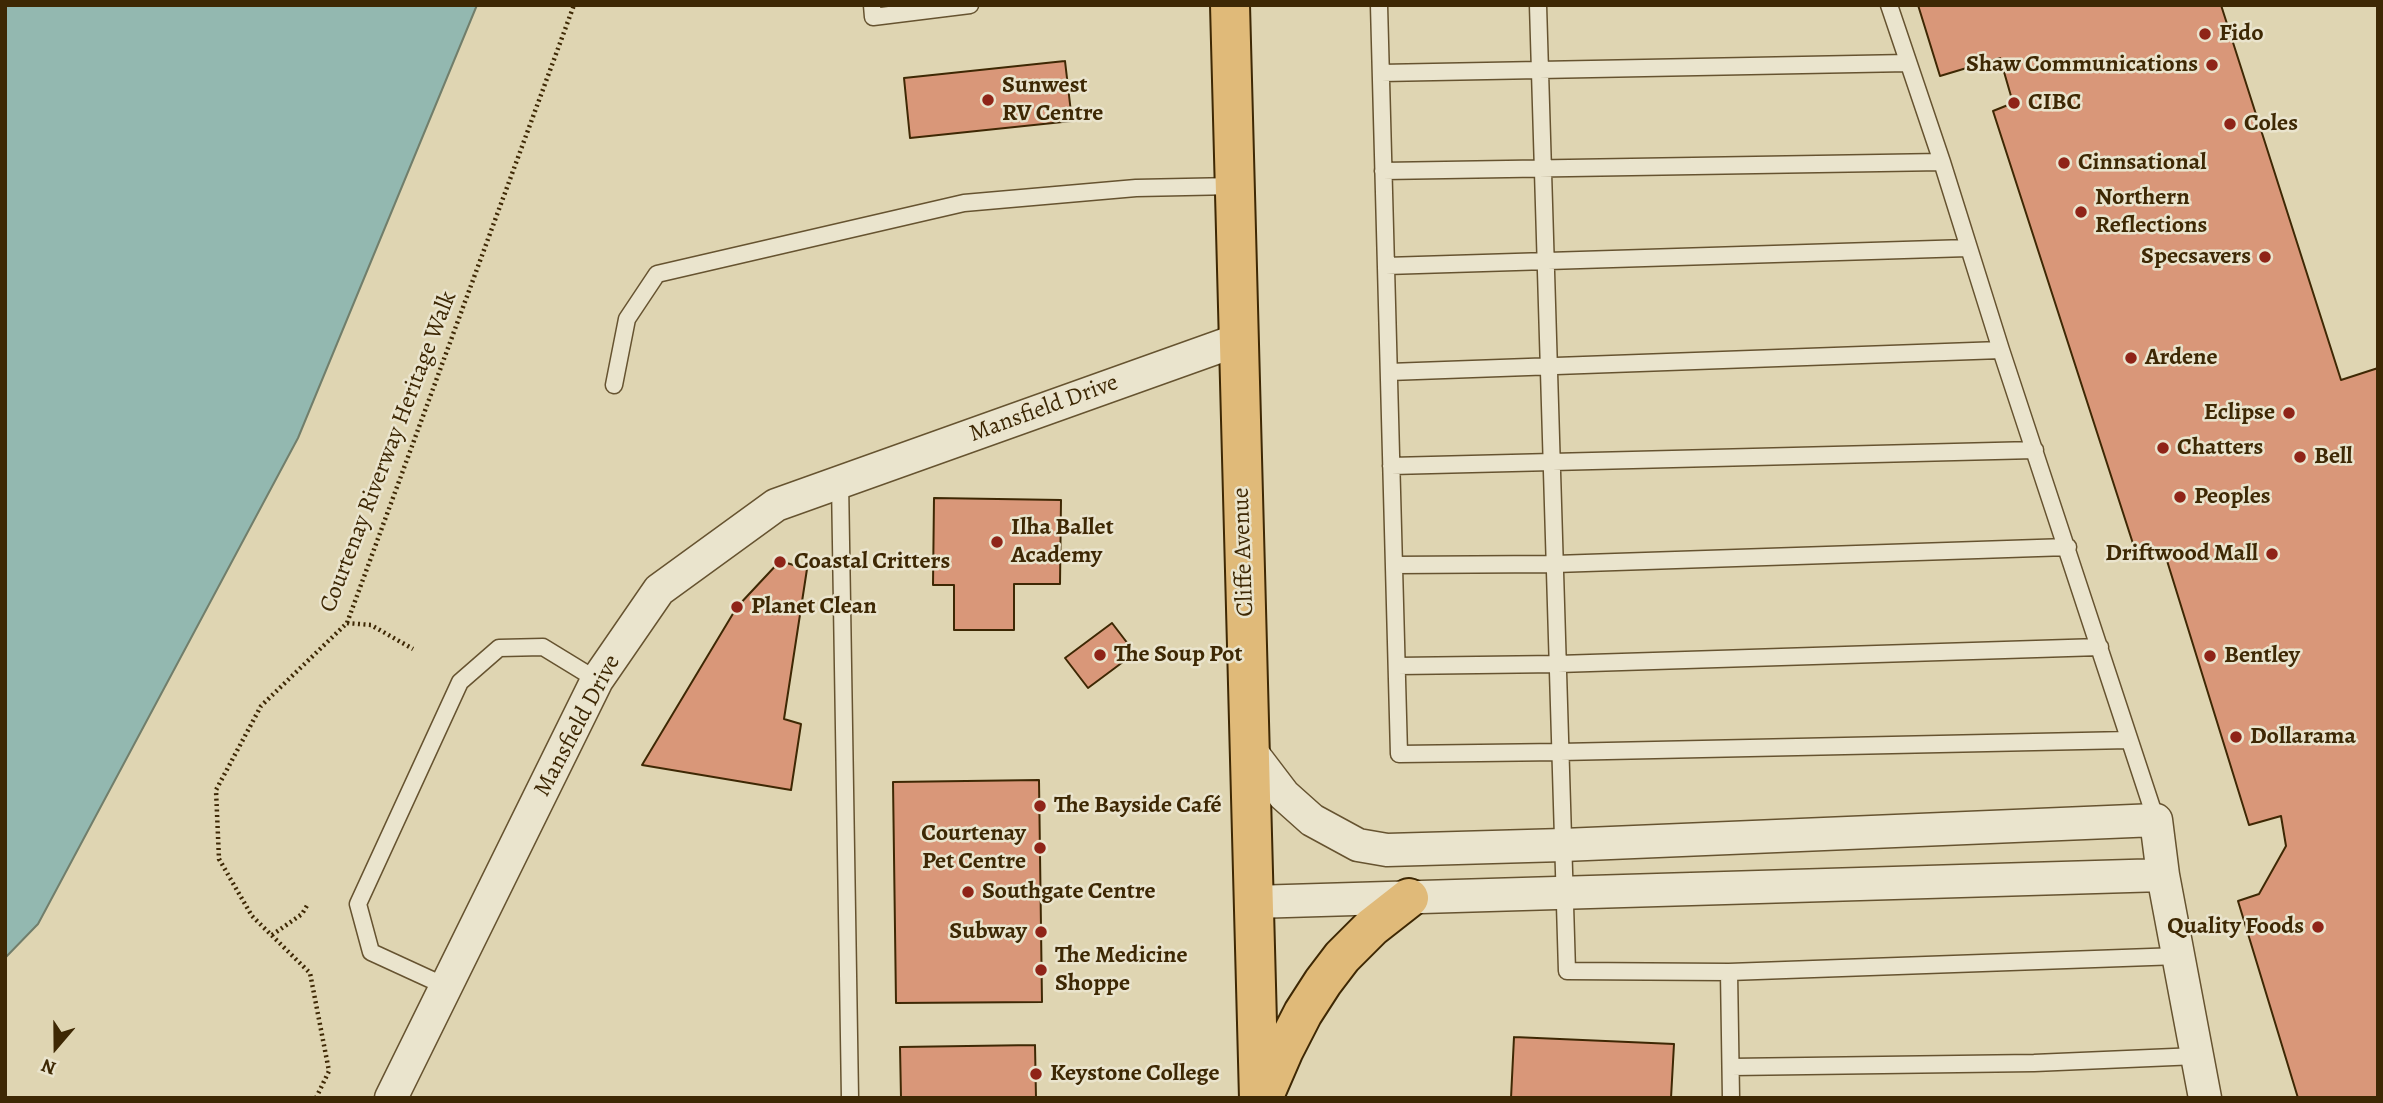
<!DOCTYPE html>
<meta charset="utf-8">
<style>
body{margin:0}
#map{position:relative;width:2383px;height:1103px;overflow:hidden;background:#dfd5b2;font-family:Alegreya,serif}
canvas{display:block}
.frame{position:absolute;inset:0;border:7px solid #3e2804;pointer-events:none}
.north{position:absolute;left:21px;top:1012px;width:70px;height:70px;-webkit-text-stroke:5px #eae4cd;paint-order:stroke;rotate:200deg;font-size:19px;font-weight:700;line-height:28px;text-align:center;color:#3e2804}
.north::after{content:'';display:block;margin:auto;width:24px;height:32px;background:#3e2804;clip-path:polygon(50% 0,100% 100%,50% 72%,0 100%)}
</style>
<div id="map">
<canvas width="2383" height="1103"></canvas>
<div class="frame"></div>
<div class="north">N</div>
</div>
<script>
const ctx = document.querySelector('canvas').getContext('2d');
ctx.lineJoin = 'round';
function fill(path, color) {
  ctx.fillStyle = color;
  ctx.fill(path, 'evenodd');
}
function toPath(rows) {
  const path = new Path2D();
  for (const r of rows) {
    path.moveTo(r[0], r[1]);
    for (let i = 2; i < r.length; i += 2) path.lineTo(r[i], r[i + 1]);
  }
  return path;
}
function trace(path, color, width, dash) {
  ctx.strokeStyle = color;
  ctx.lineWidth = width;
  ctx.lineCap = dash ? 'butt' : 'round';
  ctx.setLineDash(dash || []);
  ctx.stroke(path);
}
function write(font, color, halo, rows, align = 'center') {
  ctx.font = font + ' Alegreya,serif';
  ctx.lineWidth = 5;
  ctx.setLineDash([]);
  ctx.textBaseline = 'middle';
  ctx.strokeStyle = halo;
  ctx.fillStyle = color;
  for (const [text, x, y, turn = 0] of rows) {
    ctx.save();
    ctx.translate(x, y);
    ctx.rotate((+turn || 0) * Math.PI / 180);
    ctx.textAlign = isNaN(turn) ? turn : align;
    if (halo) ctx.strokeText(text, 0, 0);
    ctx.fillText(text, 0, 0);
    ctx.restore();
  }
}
const water = toPath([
 [5,5,477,5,298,438,38,924,5,958,5,5]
]);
const building = toPath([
 [1918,5,2221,5,2341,380,2378,368,2378,1098,2298,1098,2238,901,2259,894,2286,846,2281,816,2249,825,2164,551,2137,556,1993,111,2013,103,2000,58,1940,76,1918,5],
 [1065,61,1072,121,910,138,904,78,1065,61],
 [934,498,1061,500,1060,584,1014,584,1014,630,954,630,954,585,933,585,934,498],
 [780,561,807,569,784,719,801,724,791,790,642,765,737,607,780,561],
 [1112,623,1135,653,1088,688,1065,658,1112,623],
 [1039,780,1042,1002,896,1003,893,782,1039,780],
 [1514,1037,1674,1044,1671,1098,1511,1098,1514,1037],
 [1035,1045,1036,1098,901,1098,900,1047,1035,1045]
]);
const path = toPath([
 [347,623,371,625,413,649],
 [272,935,302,914,308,904],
 [316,1098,329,1071,310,973,252,916,219,859,216,790,261,706,347,623,574,5]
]);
const service = toPath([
 [872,5,873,17,970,5],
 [1379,5,1399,754,1560,752,2129,740],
 [1538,5,1567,971,1729,972,1731,1098],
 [1889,5,1942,162,2001,350,2156,820],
 [1381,73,1908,63],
 [1383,171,1942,162],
 [1386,266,1968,248],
 [1389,372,2001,350],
 [614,385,627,319,657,274,964,203,1136,188,1235,186],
 [1391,466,2035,450],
 [840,481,850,1098],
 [1394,565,1555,564,2068,547],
 [1397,666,1558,664,2100,647],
 [1729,972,2179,956],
 [445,986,371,952,358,904,460,682,499,648,543,647,597,680],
 [1731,1067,2034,1063,2197,1056]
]);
const minor = toPath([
 [1249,749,1284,795,1312,820,1358,845,1387,850,1563,845,2156,820,2163,875,2205,1098],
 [1253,902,2163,875],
 [391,1098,597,680,659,590,776,505,1238,340]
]);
const primary = toPath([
 [1230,5,1259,1098],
 [1264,1096,1284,1050,1303,1013,1323,982,1342,957,1372,927,1409,898]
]);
const markers = [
 [2205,34,7,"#8f2418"],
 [2212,65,7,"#8f2418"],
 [988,100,7,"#8f2418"],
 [2014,103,7,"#8f2418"],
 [2230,124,7,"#8f2418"],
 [2064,163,7,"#8f2418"],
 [2081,212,7,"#8f2418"],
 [2265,257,7,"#8f2418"],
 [2131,358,7,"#8f2418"],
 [2289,413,7,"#8f2418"],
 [2163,448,7,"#8f2418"],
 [2300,457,7,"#8f2418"],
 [2180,497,7,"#8f2418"],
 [997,542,7,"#8f2418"],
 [2272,554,7,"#8f2418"],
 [780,562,7,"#8f2418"],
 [737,607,7,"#8f2418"],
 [1100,655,7,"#8f2418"],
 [2210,656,7,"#8f2418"],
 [2236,737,7,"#8f2418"],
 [1040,806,7,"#8f2418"],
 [1040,848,7,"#8f2418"],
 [968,892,7,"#8f2418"],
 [2318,927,7,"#8f2418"],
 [1041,932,7,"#8f2418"],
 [1041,970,7,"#8f2418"],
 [1036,1074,7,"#8f2418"]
];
const poiNames = [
 ["Fido",2219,34],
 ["Shaw Communications",2198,65,"right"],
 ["Sunwest",1002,86],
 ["RV Centre",1002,114],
 ["CIBC",2028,103],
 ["Coles",2244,124],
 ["Cinnsational",2078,163],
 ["Northern",2095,198],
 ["Reflections",2095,226],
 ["Specsavers",2251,257,"right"],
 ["Ardene",2145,358],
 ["Eclipse",2275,413,"right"],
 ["Chatters",2177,448],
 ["Bell",2314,457],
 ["Peoples",2194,497],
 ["Ilha Ballet",1011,528],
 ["Academy",1011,556],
 ["Driftwood Mall",2258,554,"right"],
 ["Coastal Critters",794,562],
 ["Planet Clean",751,607],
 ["The Soup Pot",1114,655],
 ["Bentley",2224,656],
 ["Dollarama",2250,737],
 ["The Bayside Café",1054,806],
 ["Courtenay",1026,834,"right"],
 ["Pet Centre",1026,862,"right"],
 ["Southgate Centre",982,892],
 ["Quality Foods",2304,927,"right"],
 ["Subway",1027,932,"right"],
 ["The Medicine",1055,956],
 ["Shoppe",1055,984],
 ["Keystone College",1050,1074]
];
const streetNames = [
 ["Mansfield Drive",1044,409,-20],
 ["Courtenay Riverway Heritage Walk",389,452,-69],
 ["Cliffe Avenue",1244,552,-92],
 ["Mansfield Drive",578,726,-62]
];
fill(water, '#93b8b0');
trace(water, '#717e6b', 2);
fill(building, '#d99779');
trace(building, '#3e2804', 2);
trace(service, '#665330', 19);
trace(minor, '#665330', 35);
trace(primary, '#3e2804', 42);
trace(path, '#3e2804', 4.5, [2, 3.5]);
trace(service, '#eae4cd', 16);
trace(minor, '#eae4cd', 32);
trace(primary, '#e0ba79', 38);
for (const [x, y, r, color] of markers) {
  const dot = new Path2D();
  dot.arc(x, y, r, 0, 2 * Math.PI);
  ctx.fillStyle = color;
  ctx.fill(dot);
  trace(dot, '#eae4cd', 2.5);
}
write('bold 24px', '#3e2804', '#eae4cd', poiNames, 'left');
write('24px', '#3e2804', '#eae4cd', streetNames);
</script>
